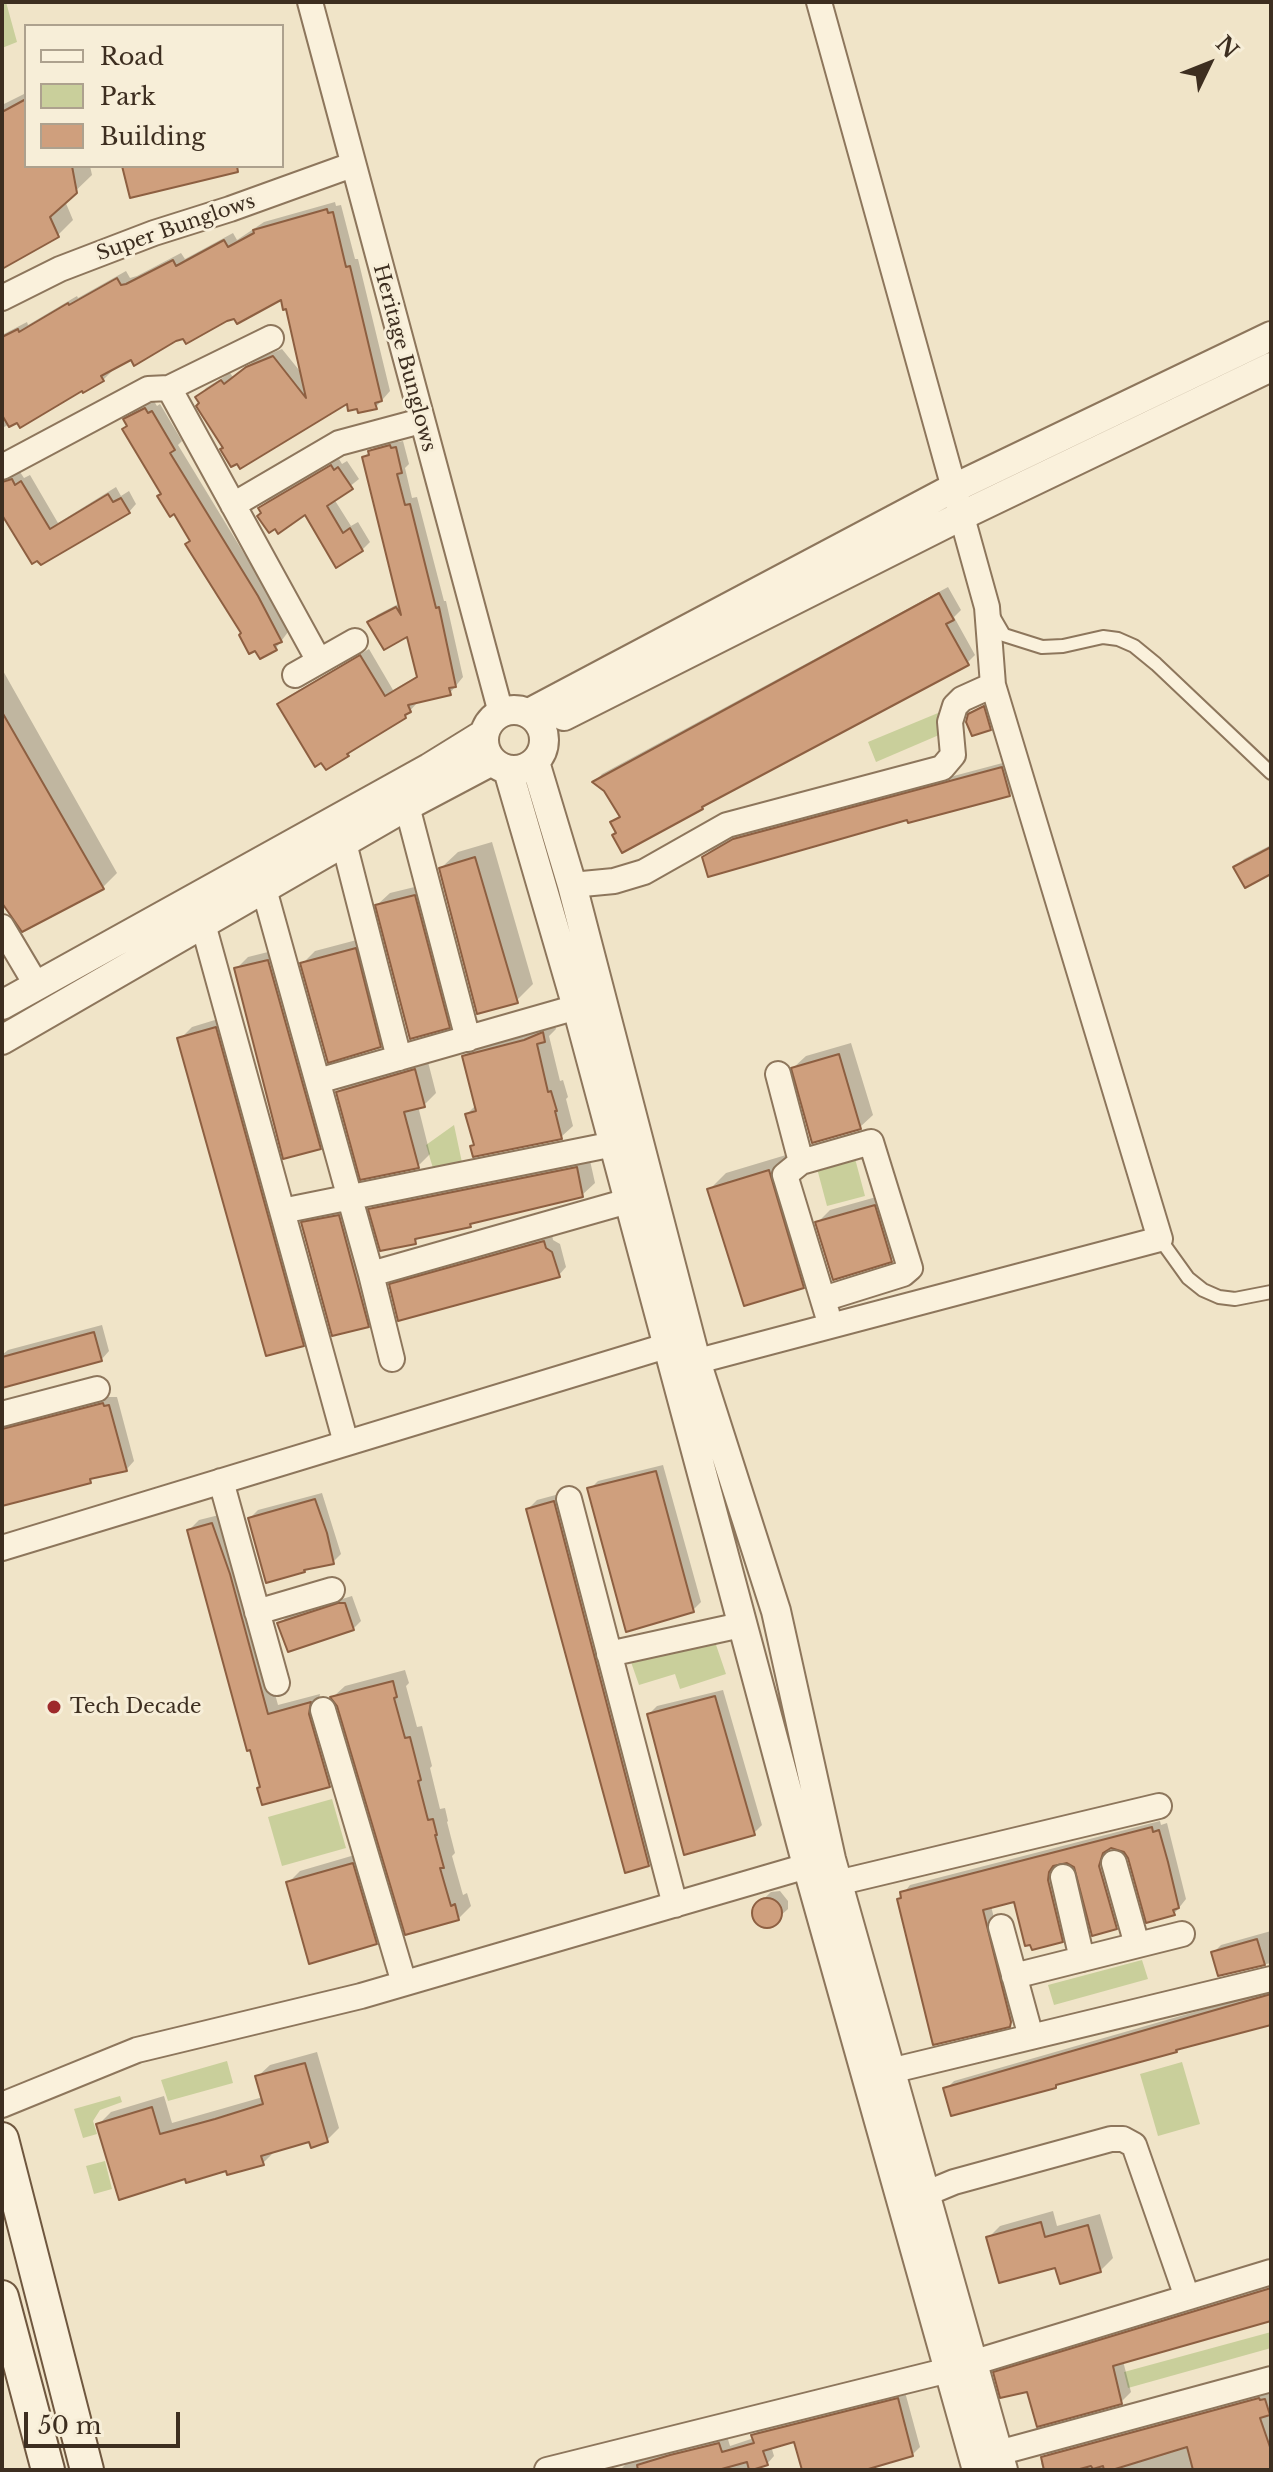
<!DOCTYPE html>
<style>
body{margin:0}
#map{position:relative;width:1273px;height:2472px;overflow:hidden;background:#f0e4c8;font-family:"Libre Baskerville",serif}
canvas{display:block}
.frame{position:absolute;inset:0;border:4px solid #3d2e20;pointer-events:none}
.legend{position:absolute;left:24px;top:24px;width:260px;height:144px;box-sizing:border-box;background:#f7eed8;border:2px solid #ada18e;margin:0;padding:10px 14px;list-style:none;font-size:24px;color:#3d2e20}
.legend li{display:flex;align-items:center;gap:16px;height:40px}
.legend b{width:40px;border:2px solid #ada18e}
.north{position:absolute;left:1169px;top:24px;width:80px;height:80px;-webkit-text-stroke:6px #f7eed8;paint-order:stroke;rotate:47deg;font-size:22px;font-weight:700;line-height:32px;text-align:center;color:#3d2e20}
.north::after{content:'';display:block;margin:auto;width:28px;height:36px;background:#3d2e20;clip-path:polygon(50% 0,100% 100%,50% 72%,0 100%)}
.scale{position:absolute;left:24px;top:2412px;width:156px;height:36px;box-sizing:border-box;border:4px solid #3d2e20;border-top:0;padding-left:10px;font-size:24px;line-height:28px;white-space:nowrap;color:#3d2e20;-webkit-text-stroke:6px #f7eed8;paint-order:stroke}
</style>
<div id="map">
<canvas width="1273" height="2472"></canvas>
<div class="frame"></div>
<ul class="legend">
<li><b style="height:10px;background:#faf1dc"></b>Road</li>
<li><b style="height:22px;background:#c9cf9b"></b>Park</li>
<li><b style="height:22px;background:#cf9f7d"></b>Building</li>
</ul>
<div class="north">N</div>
<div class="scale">50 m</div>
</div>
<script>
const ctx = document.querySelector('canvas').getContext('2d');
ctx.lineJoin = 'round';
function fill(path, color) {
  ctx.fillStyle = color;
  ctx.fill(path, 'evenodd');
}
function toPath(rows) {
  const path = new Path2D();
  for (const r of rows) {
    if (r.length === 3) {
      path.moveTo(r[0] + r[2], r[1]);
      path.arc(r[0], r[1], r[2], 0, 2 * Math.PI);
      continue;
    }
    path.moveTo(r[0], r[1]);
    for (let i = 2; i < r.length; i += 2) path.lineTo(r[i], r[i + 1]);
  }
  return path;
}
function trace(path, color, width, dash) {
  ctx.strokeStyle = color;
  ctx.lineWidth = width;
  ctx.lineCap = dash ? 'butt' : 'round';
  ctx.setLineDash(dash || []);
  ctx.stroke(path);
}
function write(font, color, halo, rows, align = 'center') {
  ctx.font = font + ' "Libre Baskerville",serif';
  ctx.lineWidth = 6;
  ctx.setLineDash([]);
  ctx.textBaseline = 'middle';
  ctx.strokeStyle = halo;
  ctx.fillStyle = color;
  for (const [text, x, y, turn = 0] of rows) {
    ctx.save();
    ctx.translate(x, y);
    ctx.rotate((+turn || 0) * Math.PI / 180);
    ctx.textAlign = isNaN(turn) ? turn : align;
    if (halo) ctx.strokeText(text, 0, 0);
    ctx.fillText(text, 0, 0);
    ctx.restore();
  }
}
const green = toPath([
 [2,2,6,2,17,42,2,48],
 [938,713,946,732,876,762,868,742],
 [454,1125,464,1172,436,1178,426,1145],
 [853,1151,865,1196,827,1206,815,1161],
 [713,1636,726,1674,680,1689,675,1674,639,1685,631,1662],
 [332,1799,346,1848,282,1866,268,1817],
 [1142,1960,1148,1979,1054,2005,1048,1985],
 [227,2061,233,2083,168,2101,161,2080],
 [1182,2062,1200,2124,1158,2136,1140,2074],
 [120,2096,122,2102,100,2110,93,2121,97,2134,83,2138,74,2109],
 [105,2161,112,2189,94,2194,86,2166],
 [1271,2332,1271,2348,1128,2388,1124,2372]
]);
const shadow = toPath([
 [26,93,26,166,90,166,92,175,65,201,73,220,57,236,2,267,2,105],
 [335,202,336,206,341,205,355,259,358,259,390,391,376,407,348,401,225,447,198,397,206,388,230,373,233,377,257,359,282,349,303,375,287,306,282,297,110,369,112,371,103,380,84,390,82,388,2,428,2,335,27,322,28,325,77,296,78,298,126,271,130,278,137,276,181,253,185,259,233,233,237,240,264,222],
 [154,401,157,406,160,404,182,441,178,445,265,588,288,632,276,648,243,633,163,493,126,420,133,412],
 [397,438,398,442,403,441,409,464,405,468,412,498,417,497,444,601,446,601,463,677,450,693,418,702,405,716,355,748,348,755,280,705,287,697,369,649,393,690,419,675,408,634,369,623,377,615,400,603,364,457,378,444],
 [339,459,342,464,347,461,359,479,334,499,351,526,358,522,370,542,362,550,306,513,264,513,260,508,268,500],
 [20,472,24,478,30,475,58,523,116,487,121,496,129,491,136,504,129,512,41,563,2,512,2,481],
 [948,587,961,610,954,617,975,655,967,663,612,823,621,814,605,789,595,782,602,774],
 [2,669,117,873,102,888,2,898],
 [991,700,998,720,990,728,970,715],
 [1010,761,1017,787,1009,795,704,857,712,849,743,832],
 [492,842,533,984,516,1001,441,868,458,852],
 [1271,845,1271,872,1236,867,1244,859],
 [427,884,461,1014,449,1026,377,905,390,893],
 [368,937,392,1033,380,1046,302,964,315,951],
 [280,949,332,1135,320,1147,236,969,248,957],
 [228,1016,315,1331,303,1344,180,1039,192,1027],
 [554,1022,556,1029,549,1036,560,1081,563,1080,568,1097,566,1099,573,1126,561,1137,475,1144,467,1114,476,1105,464,1056,476,1044],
 [851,1043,873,1115,860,1127,793,1068,806,1056],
 [427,1058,436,1093,424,1105,418,1106,430,1154,418,1166,338,1092,350,1080],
 [786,1155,819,1269,803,1286,710,1189,726,1173],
 [589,1156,595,1183,582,1195,421,1235,415,1242,371,1209,383,1197],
 [887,1194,904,1248,891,1260,817,1223,830,1210],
 [351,1204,380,1313,368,1326,303,1223,315,1211],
 [552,1234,553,1240,560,1244,566,1267,559,1275,391,1285,399,1277],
 [102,1325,109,1351,101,1360,2,1386,2,1355,8,1350],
 [105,1397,117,1397,134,1461,126,1470,95,1476,90,1481,2,1504,2,1417],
 [663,1465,701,1602,693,1610,590,1489,598,1481],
 [322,1493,341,1554,333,1562,307,1567,304,1571,250,1518,258,1510],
 [563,1493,657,1856,648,1864,528,1509,537,1500],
 [223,1514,239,1563,278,1705,320,1694,318,1703,339,1775,329,1785,252,1748,189,1530,199,1520],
 [352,1596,361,1621,353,1629,280,1624,287,1616],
 [405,1670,409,1683,406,1686,417,1727,422,1726,432,1766,430,1768,440,1809,445,1808,448,1821,447,1822,455,1853,452,1856,463,1895,467,1893,471,1906,458,1919,407,1932,339,1705,333,1697,345,1686],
 [723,1690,762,1825,754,1833,649,1714,657,1706],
 [1160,1821,1161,1825,1167,1823,1186,1899,1174,1914,1125,1850,1117,1846,1106,1851,1124,1919,1116,1927,1075,1865,1067,1860,1055,1863,1070,1932,1062,1940,1015,1900,991,1906,1018,2013,1009,2025,899,1899,910,1885],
 [365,1852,388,1930,376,1943,288,1883,300,1871],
 [780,1891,788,1901,788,1909,769,1926,761,1925,755,1919,756,1906,771,1892],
 [1271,1931,1271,1963,1219,1974,1213,1953,1221,1945],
 [1271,1990,1271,2023,1060,2082,1055,2086,946,2089,954,2081],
 [317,2052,339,2128,327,2140,310,2139,275,2151,263,2163,227,2169,99,2124,111,2112,164,2096,172,2123,263,2097,257,2077,270,2065],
 [1053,2211,1057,2226,1100,2214,1113,2258,1100,2271,1056,2265,988,2238,1000,2226],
 [1271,2283,1271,2318,1123,2361,1131,2392,1121,2402,1029,2390,995,2373,1006,2363],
 [1271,2390,1271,2470,1043,2470,1041,2463,1051,2450],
 [905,2392,920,2447,912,2455,852,2470,804,2470,795,2440,771,2446,774,2456,767,2464,745,2470,620,2470,626,2464,727,2436,730,2446,754,2438,754,2435,761,2427]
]);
const building = toPath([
 [26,99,26,166,72,166,77,193,50,217,59,237,2,269,2,112,26,99],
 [122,166,237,166,238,172,130,198,122,166],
 [327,209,328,213,333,212,346,267,350,266,382,401,375,403,377,409,358,413,357,409,348,411,347,404,240,469,237,464,231,467,220,449,223,448,196,406,199,403,195,397,221,380,224,384,246,367,273,356,306,398,286,309,283,310,281,300,237,324,234,319,227,321,186,344,183,339,176,341,134,366,131,360,101,376,104,381,83,393,82,391,20,428,17,423,9,427,2,415,2,337,18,329,19,332,68,303,69,305,117,278,121,285,126,284,173,260,176,266,224,240,228,247,254,233,253,230,327,209],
 [145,408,148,413,152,411,175,450,170,453,258,596,282,642,274,645,277,650,260,659,255,651,249,654,239,635,241,633,185,544,190,541,174,514,170,517,157,496,161,494,122,429,127,426,123,419,145,408],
 [390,445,391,448,396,447,402,473,397,474,405,505,410,504,436,608,439,607,456,687,449,688,451,695,408,705,411,712,405,715,406,718,347,754,349,756,326,770,321,763,315,767,277,704,360,655,385,696,417,677,407,637,384,650,367,622,396,607,401,615,362,457,369,455,368,451,390,445],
 [331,465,334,470,338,467,353,489,327,506,343,533,350,528,363,551,336,568,305,515,278,534,275,529,269,533,257,516,261,513,258,508,331,465],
 [12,479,15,485,21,481,50,529,108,494,113,502,121,498,130,513,41,565,37,561,32,564,2,515,2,482,12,479],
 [939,593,954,620,946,624,969,665,702,807,703,809,622,853,612,835,616,833,610,822,620,817,604,791,592,782,939,593],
 [984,706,991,730,972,736,966,722,968,714,984,706],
 [2,712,104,889,22,932,2,903,2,712],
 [1002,767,1010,796,908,823,907,820,708,877,702,857,733,839,1002,767],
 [1271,847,1271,874,1245,888,1233,867,1271,847],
 [475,857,518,1003,477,1014,439,868,475,857],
 [415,895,450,1028,410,1039,375,905,415,895],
 [356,948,381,1047,328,1063,300,963,356,948],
 [268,960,321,1149,283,1159,234,968,268,960],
 [216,1027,304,1346,266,1356,177,1038,216,1027],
 [543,1032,545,1042,537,1044,548,1092,551,1091,557,1111,555,1111,562,1139,473,1157,470,1146,474,1145,465,1114,476,1111,462,1056,524,1040,543,1032],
 [839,1054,861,1129,812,1143,791,1068,839,1054],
 [415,1069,425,1107,404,1112,419,1168,360,1180,336,1092,415,1069],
 [577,1167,583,1197,470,1224,471,1227,415,1239,416,1244,380,1251,368,1209,577,1167],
 [769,1170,804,1288,744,1306,707,1189,769,1170],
 [875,1205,892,1262,833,1280,815,1222,875,1205],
 [339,1215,369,1327,332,1336,301,1222,339,1215],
 [544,1241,546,1248,552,1252,560,1277,398,1321,389,1284,544,1241],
 [94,1332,102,1361,2,1388,2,1357,94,1332],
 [103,1403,104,1406,109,1405,127,1471,90,1479,91,1483,2,1506,2,1429,103,1403],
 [656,1471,694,1612,626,1632,587,1488,656,1471],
 [315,1499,327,1533,334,1564,304,1570,305,1572,266,1583,248,1518,315,1499],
 [554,1501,649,1866,625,1873,526,1509,554,1501],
 [212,1523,230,1574,268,1714,311,1702,309,1714,330,1787,262,1805,257,1788,260,1787,250,1750,247,1751,187,1530,212,1523],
 [338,1603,345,1603,354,1630,288,1652,277,1623,338,1603],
 [393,1681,397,1697,394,1698,405,1738,410,1737,421,1780,418,1781,428,1820,433,1819,437,1835,435,1835,444,1868,440,1868,451,1906,455,1904,459,1920,405,1935,337,1706,330,1697,393,1681],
 [715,1696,755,1835,684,1855,647,1714,715,1696],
 [1152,1827,1153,1832,1159,1830,1168,1862,1179,1908,1173,1910,1175,1915,1146,1923,1128,1858,1124,1852,1111,1848,1103,1853,1099,1866,1117,1929,1092,1936,1074,1867,1067,1863,1053,1866,1049,1872,1048,1880,1063,1942,1032,1950,1030,1945,1025,1946,1014,1902,983,1910,1011,2022,1010,2027,933,2045,897,1899,901,1898,900,1892,1152,1827],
 [353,1863,377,1944,309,1964,286,1882,353,1863],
 [767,1913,15],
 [1257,1939,1265,1965,1218,1976,1211,1952,1257,1939],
 [1271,1994,1271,2025,1176,2050,1177,2052,1056,2085,1056,2088,951,2116,943,2088,1271,1994],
 [305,2063,328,2142,311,2148,309,2142,261,2156,264,2165,227,2175,226,2171,186,2183,185,2179,119,2200,96,2124,152,2107,160,2134,215,2119,263,2104,255,2076,305,2063],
 [1041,2222,1045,2237,1088,2225,1101,2272,1060,2284,1055,2268,999,2283,986,2237,1041,2222],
 [1271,2288,1271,2321,1113,2366,1122,2404,1037,2427,1027,2392,1000,2398,993,2372,1271,2288],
 [898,2398,913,2456,865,2470,802,2470,794,2442,763,2451,768,2465,752,2470,749,2470,747,2462,718,2470,638,2470,637,2465,670,2455,719,2443,722,2452,754,2443,751,2435,898,2398],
 [1259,2398,1260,2400,1265,2399,1270,2415,1260,2418,1271,2450,1271,2470,1193,2470,1187,2447,1112,2470,1104,2470,1103,2466,1093,2469,1091,2466,1076,2470,1044,2470,1041,2457,1259,2398]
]);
const service = toPath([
 [993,616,1004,635,1042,647,1063,646,1103,637,1118,639,1134,646,1156,664,1271,773],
 [1160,1239,1188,1278,1203,1290,1219,1297,1235,1299,1271,1292]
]);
const minor = toPath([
 [310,2,501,713],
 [2,298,60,269,154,233,230,209,352,165],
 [169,388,271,338],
 [2,467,148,389,169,388,319,661],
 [233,505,339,443,421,421],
 [295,675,355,641],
 [407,806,468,1039],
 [344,843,399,1058],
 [572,885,614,881,644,872,727,825,942,768,953,755,950,722,955,706,962,699,993,685],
 [264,889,371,1274,392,1359],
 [203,924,346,1443],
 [2,927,37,986],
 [778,1074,801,1162,871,1142,910,1268,903,1274,823,1299],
 [318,1081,577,1007],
 [801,1162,785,1175,827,1313],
 [282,1211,614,1144],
 [371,1274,628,1201],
 [679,1366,1160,1239,993,685,987,607,819,2],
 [2,1414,97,1389],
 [221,1481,277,1683],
 [569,1499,675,1905],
 [2,1548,666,1346],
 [257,1612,332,1590],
 [609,1654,741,1625],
 [323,1710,404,1983],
 [1114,1863,1137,1945],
 [1063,1877,1082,1959],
 [837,1883,1159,1806],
 [1001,1927,1031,2037],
 [1014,1976,1182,1934],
 [890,2071,1271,1979],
 [2,2105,137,2050,361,1996,824,1861],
 [925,2194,954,2182,1111,2139,1123,2139,1134,2145,1187,2297],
 [998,2453,1271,2379],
 [547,2470,949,2370,1271,2272]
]);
const tertiary = toPath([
 [514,740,30],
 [529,713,944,493,1271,336],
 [564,716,963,515,1271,367],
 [535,762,572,885,696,1361,776,1611,831,1859,1003,2470],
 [508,770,577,1007,807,1865,977,2470],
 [2,1005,429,768,484,734],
 [2,1040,407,806,492,761]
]);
const secondary = toPath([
 [2,2139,87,2470],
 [2,2297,48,2470]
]);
const markers = [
 [54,1707,8,"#9e2a2b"]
];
const streetNames = [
 ["Super Bunglows",176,228,-19],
 ["Heritage Bunglows",404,358,75]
];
const poiNames = [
 ["Tech Decade",70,1707]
];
fill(green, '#c9cf9b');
fill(shadow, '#0003');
fill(building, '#cf9f7d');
trace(building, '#8d5f41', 2);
trace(service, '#8d765c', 16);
trace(minor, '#8d765c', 28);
trace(tertiary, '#8d765c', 32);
trace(secondary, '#6f573f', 36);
trace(service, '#faf1dc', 12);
trace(minor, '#faf1dc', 24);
trace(tertiary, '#faf1dc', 28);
trace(secondary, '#faf1dc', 32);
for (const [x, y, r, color] of markers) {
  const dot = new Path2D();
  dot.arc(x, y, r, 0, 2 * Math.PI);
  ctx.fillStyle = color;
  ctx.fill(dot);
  trace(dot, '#f7eed8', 3);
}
write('20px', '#3d2e20', '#f7eed8', streetNames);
write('20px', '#3d2e20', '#f7eed8', poiNames, 'left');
</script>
